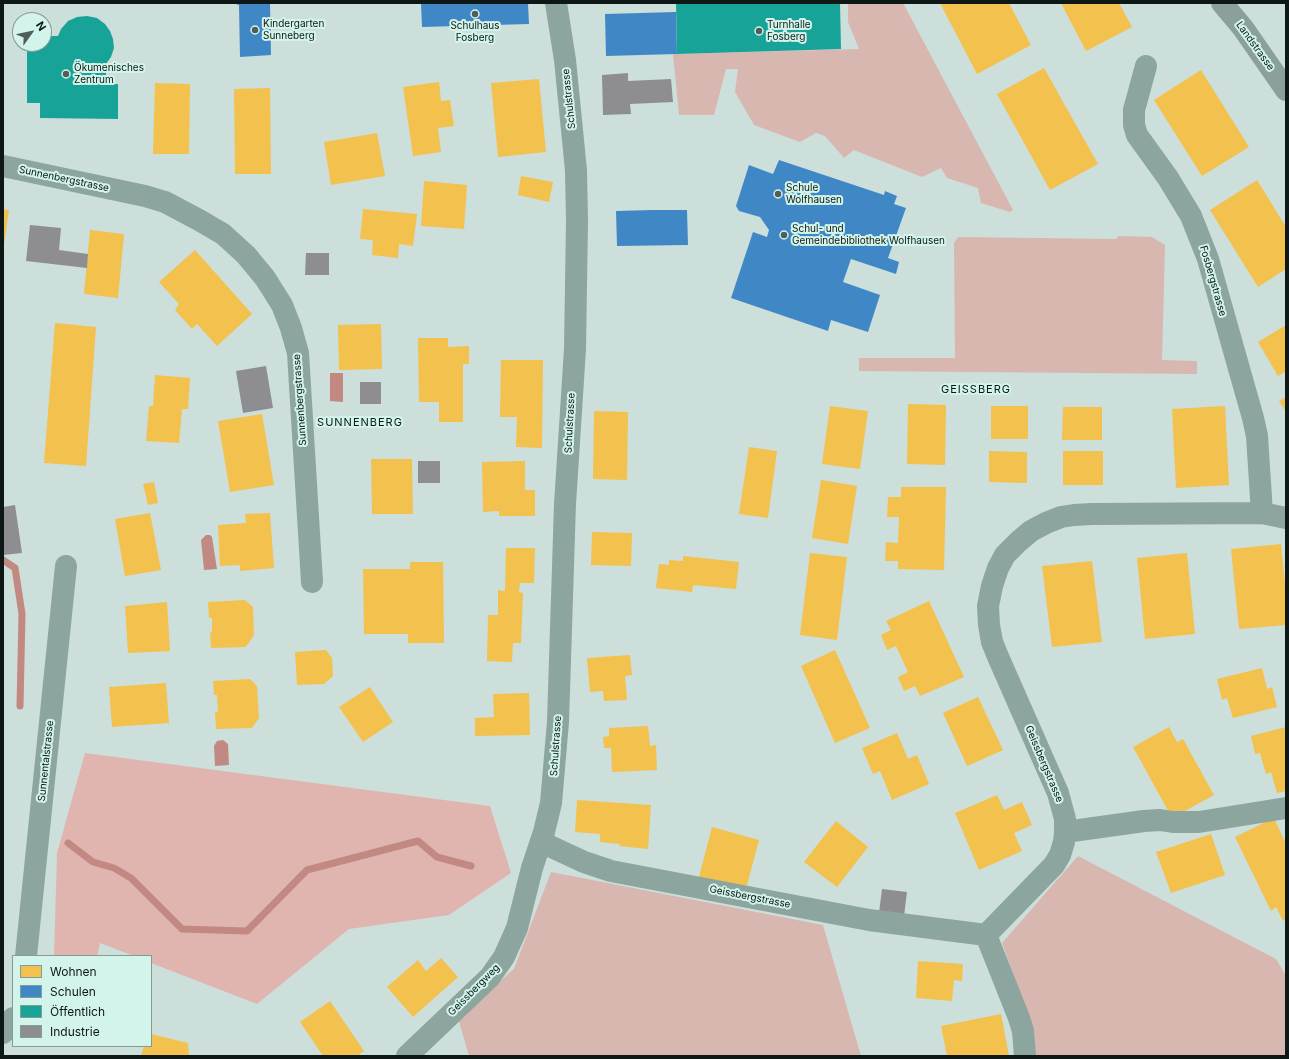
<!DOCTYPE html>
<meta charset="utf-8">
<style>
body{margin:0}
#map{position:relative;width:1289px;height:1059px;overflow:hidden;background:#cddfda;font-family:Inter,sans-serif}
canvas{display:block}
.frame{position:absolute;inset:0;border:4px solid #0d1816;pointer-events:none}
.legend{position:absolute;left:12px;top:955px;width:140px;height:92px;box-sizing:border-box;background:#d3f4eb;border:1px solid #849c96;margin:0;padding:5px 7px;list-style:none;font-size:12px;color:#0d1816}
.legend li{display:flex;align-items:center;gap:8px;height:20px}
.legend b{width:20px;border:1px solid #849c96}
.north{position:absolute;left:12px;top:12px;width:40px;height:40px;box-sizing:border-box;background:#d3f4eb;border:1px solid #849c96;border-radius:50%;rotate:57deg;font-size:11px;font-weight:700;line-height:16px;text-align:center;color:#0d1816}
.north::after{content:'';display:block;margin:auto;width:14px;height:18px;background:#505e5b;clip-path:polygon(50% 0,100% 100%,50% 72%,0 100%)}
</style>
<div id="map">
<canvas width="1289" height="1059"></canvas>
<div class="frame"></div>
<ul class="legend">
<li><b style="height:11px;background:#f2c14e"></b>Wohnen</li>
<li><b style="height:11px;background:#3f88c5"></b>Schulen</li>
<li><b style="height:11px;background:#17a398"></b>Öffentlich</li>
<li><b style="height:11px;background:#8d8d92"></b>Industrie</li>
</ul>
<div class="north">N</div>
</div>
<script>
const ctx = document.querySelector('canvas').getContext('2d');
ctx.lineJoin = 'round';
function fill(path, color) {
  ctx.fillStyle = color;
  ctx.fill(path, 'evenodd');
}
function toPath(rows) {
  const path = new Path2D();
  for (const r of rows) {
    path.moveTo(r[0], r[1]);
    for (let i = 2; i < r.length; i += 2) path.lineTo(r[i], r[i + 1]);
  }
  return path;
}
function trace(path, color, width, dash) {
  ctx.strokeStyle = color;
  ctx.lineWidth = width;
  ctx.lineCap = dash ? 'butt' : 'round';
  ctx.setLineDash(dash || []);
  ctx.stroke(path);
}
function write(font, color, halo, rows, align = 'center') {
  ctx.font = font + ' Inter,sans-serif';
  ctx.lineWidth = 4;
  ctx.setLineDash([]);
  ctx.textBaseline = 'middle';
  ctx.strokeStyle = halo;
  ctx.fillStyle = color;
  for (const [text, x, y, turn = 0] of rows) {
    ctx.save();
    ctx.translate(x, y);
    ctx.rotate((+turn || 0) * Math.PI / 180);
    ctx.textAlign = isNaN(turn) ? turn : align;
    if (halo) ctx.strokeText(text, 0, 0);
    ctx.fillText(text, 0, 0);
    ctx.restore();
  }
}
const green = toPath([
 [848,3,903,3,1013,210,1010,212,981,203,978,188,947,178,941,168,922,177,854,150,844,158,825,136,816,133,800,142,754,125,735,92,738,69,726,69,714,115,679,115,673,54,859,49,848,22],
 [1119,236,1152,237,1165,245,1162,360,1197,361,1197,374,859,371,859,358,955,358,954,243,958,237,1116,239],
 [1078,856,1276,959,1286,976,1286,1056,1035,1056,1034,1033,1002,943],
 [551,872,823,925,861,1056,469,1056,458,1018,514,969]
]);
const forest = toPath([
 [85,753,490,806,511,873,449,915,349,929,257,1004,151,963,151,956,134,956,100,943,97,956,54,956,57,853]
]);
const water = toPath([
 [330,373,343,373,343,402,330,401],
 [206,535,210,535,212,537,217,569,204,570,201,540],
 [223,740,228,744,229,765,215,766,214,746,217,741]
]);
const homes = toPath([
 [940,3,1009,3,1031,45,977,74],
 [1061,3,1119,3,1132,27,1086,51],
 [1044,68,1098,164,1050,190,997,94],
 [1201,70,1249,147,1202,176,1154,100],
 [539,79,546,152,498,157,491,83],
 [439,82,441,101,450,100,454,126,438,128,441,152,413,156,403,87],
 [155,83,190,84,189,154,153,154],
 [270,88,271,174,235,174,234,89],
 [377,133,385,176,331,185,324,142],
 [521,176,553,182,549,202,518,195],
 [1257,180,1286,227,1286,269,1258,287,1210,210],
 [424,181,467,185,464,229,421,226],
 [3,209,9,210,4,245,3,245],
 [363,209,417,214,413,246,399,244,398,258,372,255,373,240,360,239],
 [90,230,124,234,118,298,84,294],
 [195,250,252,314,217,346,197,324,192,329,175,310,179,304,159,282],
 [55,323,96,327,86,466,44,463],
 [381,324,382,369,339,370,338,325],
 [1286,325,1286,371,1278,376,1258,342],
 [418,338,448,338,448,347,469,346,469,364,463,364,463,422,439,422,439,402,419,402],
 [501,360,543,360,542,448,516,447,517,417,500,417],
 [155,375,190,378,188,409,182,409,179,443,146,441,149,406,153,406],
 [1286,397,1286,412,1279,401],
 [908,404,946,405,945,465,907,464],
 [830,406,868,411,860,469,822,464],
 [991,406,1028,406,1028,439,991,439],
 [1225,406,1229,485,1176,488,1172,409],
 [1063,407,1102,407,1102,440,1062,440],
 [594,411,628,412,627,480,593,479],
 [262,414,274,485,230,492,218,421],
 [749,447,777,451,768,518,739,514],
 [989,451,1027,452,1027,483,989,482],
 [1063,451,1103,451,1103,485,1063,485],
 [371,459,412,459,413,514,372,514],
 [525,461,525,490,535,490,535,516,499,516,499,511,483,512,482,462],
 [821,480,857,486,848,544,812,538],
 [154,482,158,503,148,505,143,484],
 [901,487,946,487,944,570,898,569,898,561,885,561,886,542,898,543,899,517,887,517,888,497,901,497],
 [150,513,161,570,125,576,115,519],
 [270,513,274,568,240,571,240,565,220,566,218,525,246,523,245,514],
 [592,532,632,533,631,566,591,565],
 [1281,544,1286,594,1286,625,1239,629,1231,549],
 [506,548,535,548,534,583,520,583,519,592,523,593,521,643,513,643,512,662,487,661,488,615,498,615,498,590,505,591],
 [810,553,847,557,837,640,800,635],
 [1187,553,1195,634,1145,639,1137,558],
 [683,556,739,562,736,589,693,585,692,592,656,588,659,564,669,565,669,560,683,561],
 [1092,561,1102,642,1052,647,1042,566],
 [410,562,443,562,444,643,408,643,408,634,364,634,363,569,410,569],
 [245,600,253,607,254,635,246,647,211,648,210,632,212,632,212,618,209,618,208,602],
 [929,601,964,677,920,696,915,686,904,691,898,677,908,672,896,646,887,650,881,635,891,630,886,621],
 [167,602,170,651,128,653,125,606],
 [326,650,332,658,333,676,324,684,297,685,295,652],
 [835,650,870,728,835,743,801,666],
 [630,655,632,675,625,676,627,700,604,701,603,691,590,692,587,658],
 [1262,668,1267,689,1272,687,1277,707,1233,718,1227,698,1222,700,1217,679],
 [250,679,257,686,258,704,259,718,252,728,216,729,215,712,218,712,217,695,214,695,213,681],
 [166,683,169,723,112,727,109,687],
 [370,687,393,722,363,742,339,707],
 [529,693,530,735,475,736,475,718,494,717,493,694],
 [978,697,1003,750,967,766,943,713],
 [648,726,650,746,656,745,657,770,612,772,611,748,604,748,603,737,609,736,609,728],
 [1169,727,1177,742,1183,739,1214,795,1172,818,1133,747],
 [1286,727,1286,791,1277,793,1271,772,1266,774,1260,753,1255,754,1251,736],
 [897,733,908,759,917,755,929,784,892,800,880,771,873,774,862,748],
 [997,795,1004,810,1022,802,1032,825,1014,833,1022,851,979,870,955,813],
 [577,800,651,805,648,849,619,846,620,844,600,842,600,834,575,832],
 [1274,818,1286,844,1286,919,1283,921,1276,907,1271,911,1235,837],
 [836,821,868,847,837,887,804,862],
 [712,827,759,840,746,889,699,877],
 [1211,834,1225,875,1171,893,1156,852],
 [441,958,458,977,413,1017,387,987,418,960,426,971],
 [918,961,963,964,962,981,954,980,952,1001,916,998],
 [330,1001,364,1051,357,1056,323,1056,300,1022],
 [1001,1014,1009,1056,947,1056,941,1026],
 [151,1034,188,1043,189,1056,141,1056,144,1046,151,1046]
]);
const schools = toPath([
 [233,3,270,3,271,55,240,57,239,5],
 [421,3,528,3,529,24,422,27],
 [676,12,677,54,606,56,605,14],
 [779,160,884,195,885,191,897,196,894,204,906,208,888,258,899,262,896,274,851,259,843,282,880,295,868,332,831,320,828,331,731,298,753,232,767,237,769,230,760,217,739,211,736,206,749,165,773,174],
 [652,210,687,210,688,245,617,246,616,211]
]);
const public = toPath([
 [676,3,840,3,841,49,677,54],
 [87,16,97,18,105,24,110,31,113,39,114,48,111,57,106,64,106,84,118,84,118,119,40,118,40,103,27,103,27,44,44,44,44,36,58,36,61,29,68,21,77,17]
]);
const industry = toPath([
 [628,73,628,81,671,79,673,102,630,104,631,114,603,115,602,75],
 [30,225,61,228,59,250,88,254,87,268,26,261],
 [306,253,329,253,329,275,305,275],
 [266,366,273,408,243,413,236,371],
 [360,382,381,382,381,404,360,404],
 [418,461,440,461,440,483,418,483],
 [15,505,22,553,3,555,3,507],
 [882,889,907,892,904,916,879,913]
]);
const stream = toPath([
 [3,560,15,568,22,614,20,706],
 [68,843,93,862,114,868,131,878,182,929,247,931,307,870,418,841,437,857,471,866]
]);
const minor = toPath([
 [1146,66,1134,110,1134,125,1137,135,1168,178,1191,216,1208,259,1253,418,1257,436,1262,513],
 [3,166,145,196,165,202,199,220,223,234,246,255,265,278,282,305,291,328,298,353,312,582],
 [1065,832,1144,821,1160,820,1173,822,1199,822,1286,808],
 [541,842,584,862,611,871,869,920,986,935],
 [986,935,1054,865,1060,855,1064,842,1065,832,1065,819,1058,793,999,659,992,642,989,625,988,606,992,586,998,568,1005,555,1018,542,1031,531,1046,523,1061,517,1074,515,1092,514,1262,513,1286,518],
 [986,935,1019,1018,1023,1031,1025,1056],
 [26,956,66,566],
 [3,1033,13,1018],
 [407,1056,490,977,504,957,517,928,532,868,544,832,551,803,558,722,565,504,575,349,577,221,576,171,574,150,565,60,556,3]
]);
const major = toPath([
 [1222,3,1243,28,1286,90]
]);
const markers = [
 [475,14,4,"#505e5b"],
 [255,30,4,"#505e5b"],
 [759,31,4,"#505e5b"],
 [66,74,4,"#505e5b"],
 [778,194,4,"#505e5b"],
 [784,235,4,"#505e5b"]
];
const poiNames = [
 ["Kindergarten",263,24],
 ["Sunneberg",263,36],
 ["Turnhalle",767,25],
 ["Fosberg",767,37],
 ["Schulhaus",475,26,"center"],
 ["Fosberg",475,38,"center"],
 ["Ökumenisches",74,68],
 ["Zentrum",74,80],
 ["Schule",786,188],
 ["Wolfhausen",786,200],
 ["Schul- und",792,229],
 ["Gemeindebibliothek Wolfhausen",792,241]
];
const streetNames = [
 ["Landstrasse",1255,46,54],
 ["Schulstrasse",569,99,-96],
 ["Sunnenbergstrasse",64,179,12],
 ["Fosbergstrasse",1213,281,74],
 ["Sunnenbergstrasse",300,400,-94],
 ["Schulstrasse",570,423,-87],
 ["Schulstrasse",556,746,-86],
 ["Sunnentalstrasse",46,761,-84],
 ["Geissbergstrasse",1044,764,67],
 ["Geissbergstrasse",750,897,11],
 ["Geissbergweg",474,990,-45]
];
const neighbourhoodNames = [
 ["GEISSBERG",976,390],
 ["SUNNENBERG",360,423]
];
fill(green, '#d8b7b1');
fill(forest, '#e1b5af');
fill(water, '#c28982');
fill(homes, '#f2c14e');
fill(schools, '#3f88c5');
fill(public, '#17a398');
fill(industry, '#8d8d92');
trace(stream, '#c28982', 7);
trace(minor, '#8da59f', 22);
trace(major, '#8ba09a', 22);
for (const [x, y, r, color] of markers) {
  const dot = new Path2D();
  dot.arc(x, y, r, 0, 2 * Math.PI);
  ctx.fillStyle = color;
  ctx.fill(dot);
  trace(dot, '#d3f4eb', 1.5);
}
write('10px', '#0d1816', '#d3f4eb', poiNames, 'left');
write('10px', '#0d1816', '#d3f4eb', streetNames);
ctx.letterSpacing = '1px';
write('11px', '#0d1816', '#d3f4eb', neighbourhoodNames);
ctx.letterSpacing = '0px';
</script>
